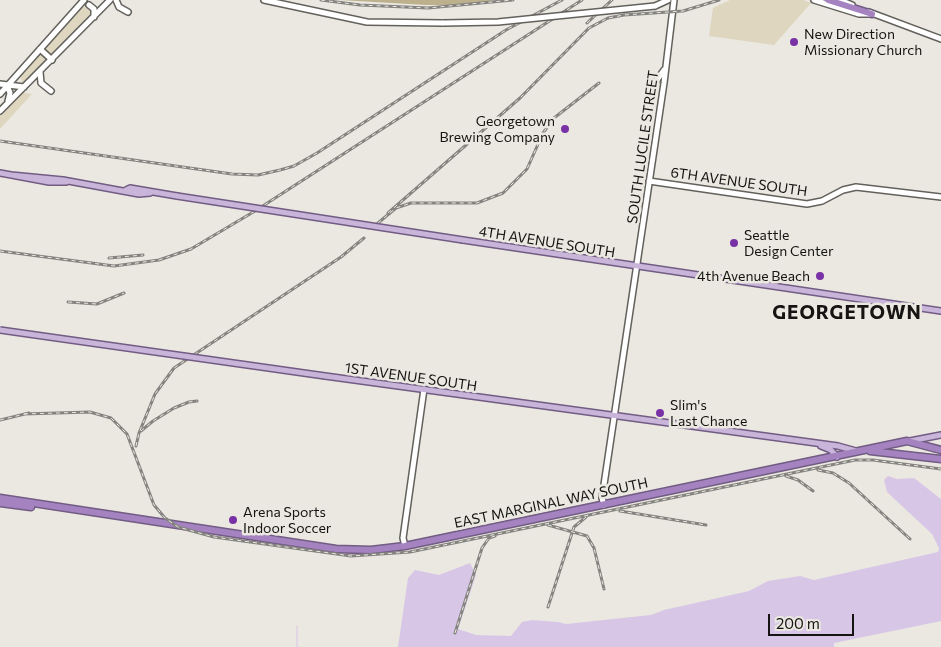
<!DOCTYPE html>
<style>
body{margin:0}
#map{position:relative;width:941px;height:647px;overflow:hidden;background:#eae8e1;font-family:Commissioner,sans-serif}
canvas{display:block}
.scale{position:absolute;left:768px;top:614px;width:86px;height:22px;box-sizing:border-box;border:2px solid #151412;border-top:0;padding-left:6px;font-size:15px;line-height:18px;white-space:nowrap;color:#151412;-webkit-text-stroke:4px #eae8e1;paint-order:stroke}
</style>
<div id="map">
<canvas width="941" height="647"></canvas>
<div class="scale">200 m</div>
</div>
<script>
const ctx = document.querySelector('canvas').getContext('2d');
ctx.lineJoin = 'round';
function fill(path, color) {
  ctx.fillStyle = color;
  ctx.fill(path, 'evenodd');
}
function toPath(rows) {
  const path = new Path2D();
  for (const r of rows) {
    path.moveTo(r[0], r[1]);
    for (let i = 2; i < r.length; i += 2) path.lineTo(r[i], r[i + 1]);
  }
  return path;
}
function trace(path, color, width, dash) {
  ctx.strokeStyle = color;
  ctx.lineWidth = width;
  ctx.lineCap = dash ? 'butt' : 'round';
  ctx.setLineDash(dash || []);
  ctx.stroke(path);
}
function write(font, color, halo, rows, align = 'center') {
  ctx.font = font + ' Commissioner,sans-serif';
  ctx.lineWidth = 5;
  ctx.setLineDash([]);
  ctx.textBaseline = 'middle';
  ctx.strokeStyle = halo;
  ctx.fillStyle = color;
  for (const [text, x, y, turn = 0] of rows) {
    ctx.save();
    ctx.translate(x, y);
    ctx.rotate((+turn || 0) * Math.PI / 180);
    ctx.textAlign = isNaN(turn) ? turn : align;
    if (halo) ctx.strokeText(text, 0, 0);
    ctx.fillText(text, 0, 0);
    ctx.restore();
  }
}
const green = toPath([
 [730,0,803,0,811,3,774,45,709,36,713,8],
 [82,7,90,8,93,16,51,56,44,48],
 [40,53,48,60,24,84,22,83,20,74],
 [21,92,32,94,0,129,0,114]
]);
const forest = toPath([
 [340,0,496,0,462,5,426,5]
]);
const water = toPath([
 [888,476,897,479,914,478,941,499,941,621,834,643,834,647,398,647,408,578,415,570,439,575,470,563,476,575,458,629,476,635,511,636,522,622,532,620,558,622,566,624,651,615,664,610,749,591,768,581,800,576,814,580,938,552,939,548,932,534,887,492,884,480]
]);
const stream = toPath([
 [297,626,297,647]
]);
const secondary = toPath([
 [116,0,119,7,128,12],
 [264,0,367,22,443,23],
 [814,0,859,14,869,14],
 [840,0,852,5],
 [89,5,94,9,94,17],
 [655,6,668,0],
 [869,12,941,39],
 [40,49,52,60],
 [40,72,41,83,51,91],
 [0,84,24,87],
 [654,84,664,70],
 [7,85,10,93,8,101],
 [0,94,84,0],
 [0,111,110,0],
 [649,181,807,204,822,201,843,190,856,187,941,197],
 [604,505,602,498,664,83,674,0],
 [405,546,403,538,424,389]
]);
const primary = toPath([
 [0,173,49,182,66,182],
 [11,175,63,180,139,194,150,193],
 [126,190,130,188,177,196],
 [463,240,941,311],
 [325,376,838,446,856,451],
 [910,441,941,435],
 [821,446,831,450,837,457]
]);
const highway = toPath([
 [828,0,872,14],
 [870,451,941,459],
 [0,498,336,549,371,550,405,546,907,441,941,450],
 [0,503,31,507]
]);
const rail = toPath([
 [321,0,360,5,428,8,513,0],
 [587,23,612,0],
 [0,141,232,174,258,175,280,170,294,166,317,153,506,30,562,0],
 [388,213,520,98,589,28,608,18,624,15,683,11,719,0],
 [378,223,396,208,411,203,477,203,503,193,527,169,543,133,554,118,599,83],
 [0,251,114,266,159,260,191,249,255,211,582,0],
 [109,258,143,255],
 [68,302,97,304,124,293],
 [24,414,90,412,111,418,127,434,154,505,165,518,178,527,214,537,351,556,410,552,855,460,873,460,941,469],
 [0,420,29,413],
 [141,431,153,421,174,408,189,402,197,401],
 [136,446,139,433,155,394,174,368,341,257,364,238],
 [818,470,833,473,849,483,910,539],
 [786,476,798,480,813,491],
 [620,511,706,525],
 [548,525,587,536,594,548,604,589],
 [548,607,574,527,586,517],
 [455,633,482,548,489,538,495,536]
]);
const secondaryBridge = toPath([
 [443,23,498,22,655,6]
]);
const primaryBridge = toPath([
 [177,196,463,240],
 [0,330,325,376]
]);
const markers = [
 [794,42,5,"#7932a5"],
 [565,129,5,"#7932a5"],
 [734,243,5,"#7932a5"],
 [820,276,5,"#7932a5"],
 [660,413,5,"#7932a5"],
 [233,520,5,"#7932a5"]
];
const poiNames = [
 ["New Direction",804,34],
 ["Missionary Church",804,50],
 ["Georgetown",555,121,"right"],
 ["Brewing Company",555,137,"right"],
 ["Seattle",744,235],
 ["Design Center",744,251],
 ["4th Avenue Beach",810,276,"right"],
 ["Slim's",670,405],
 ["Last Chance",670,421],
 ["Arena Sports",243,512],
 ["Indoor Soccer",243,528]
];
const streetNames = [
 ["SOUTH LUCILE STREET",643,147,-82],
 ["6TH AVENUE SOUTH",739,182,8],
 ["4TH AVENUE SOUTH",547,242,9],
 ["1ST AVENUE SOUTH",411,377,8],
 ["EAST MARGINAL WAY SOUTH",551,503,-12]
];
const districtNames = [
 ["GEORGETOWN",847,313]
];
fill(green, '#ded6bf');
fill(forest, '#bdb08d');
fill(water, '#d8c6e7');
trace(stream, '#d8c6e7', 1);
trace(secondary, '#63615c', 8);
trace(primary, '#725c83', 8);
trace(highway, '#725c83', 9);
trace(secondary, '#fff', 5);
trace(primary, '#c8b5d9', 5);
trace(highway, '#a483c0', 6);
trace(rail, '#85837f', 3);
trace(rail, '#eae8e1', 1, [4]);
trace(secondaryBridge, '#63615c', 8, []);
trace(primaryBridge, '#725c83', 8, []);
trace(secondaryBridge, '#fff', 5);
trace(primaryBridge, '#c8b5d9', 5);
for (const [x, y, r, color] of markers) {
  const dot = new Path2D();
  dot.arc(x, y, r, 0, 2 * Math.PI);
  ctx.fillStyle = color;
  ctx.fill(dot);
  trace(dot, '#eae8e1', 2);
}
write('14px', '#151412', '#eae8e1', poiNames, 'left');
write('14px', '#151412', '#eae8e1', streetNames);
ctx.letterSpacing = '1px';
write('bold 19px', '#151412', '#eae8e1', districtNames);
ctx.letterSpacing = '0px';
</script>
